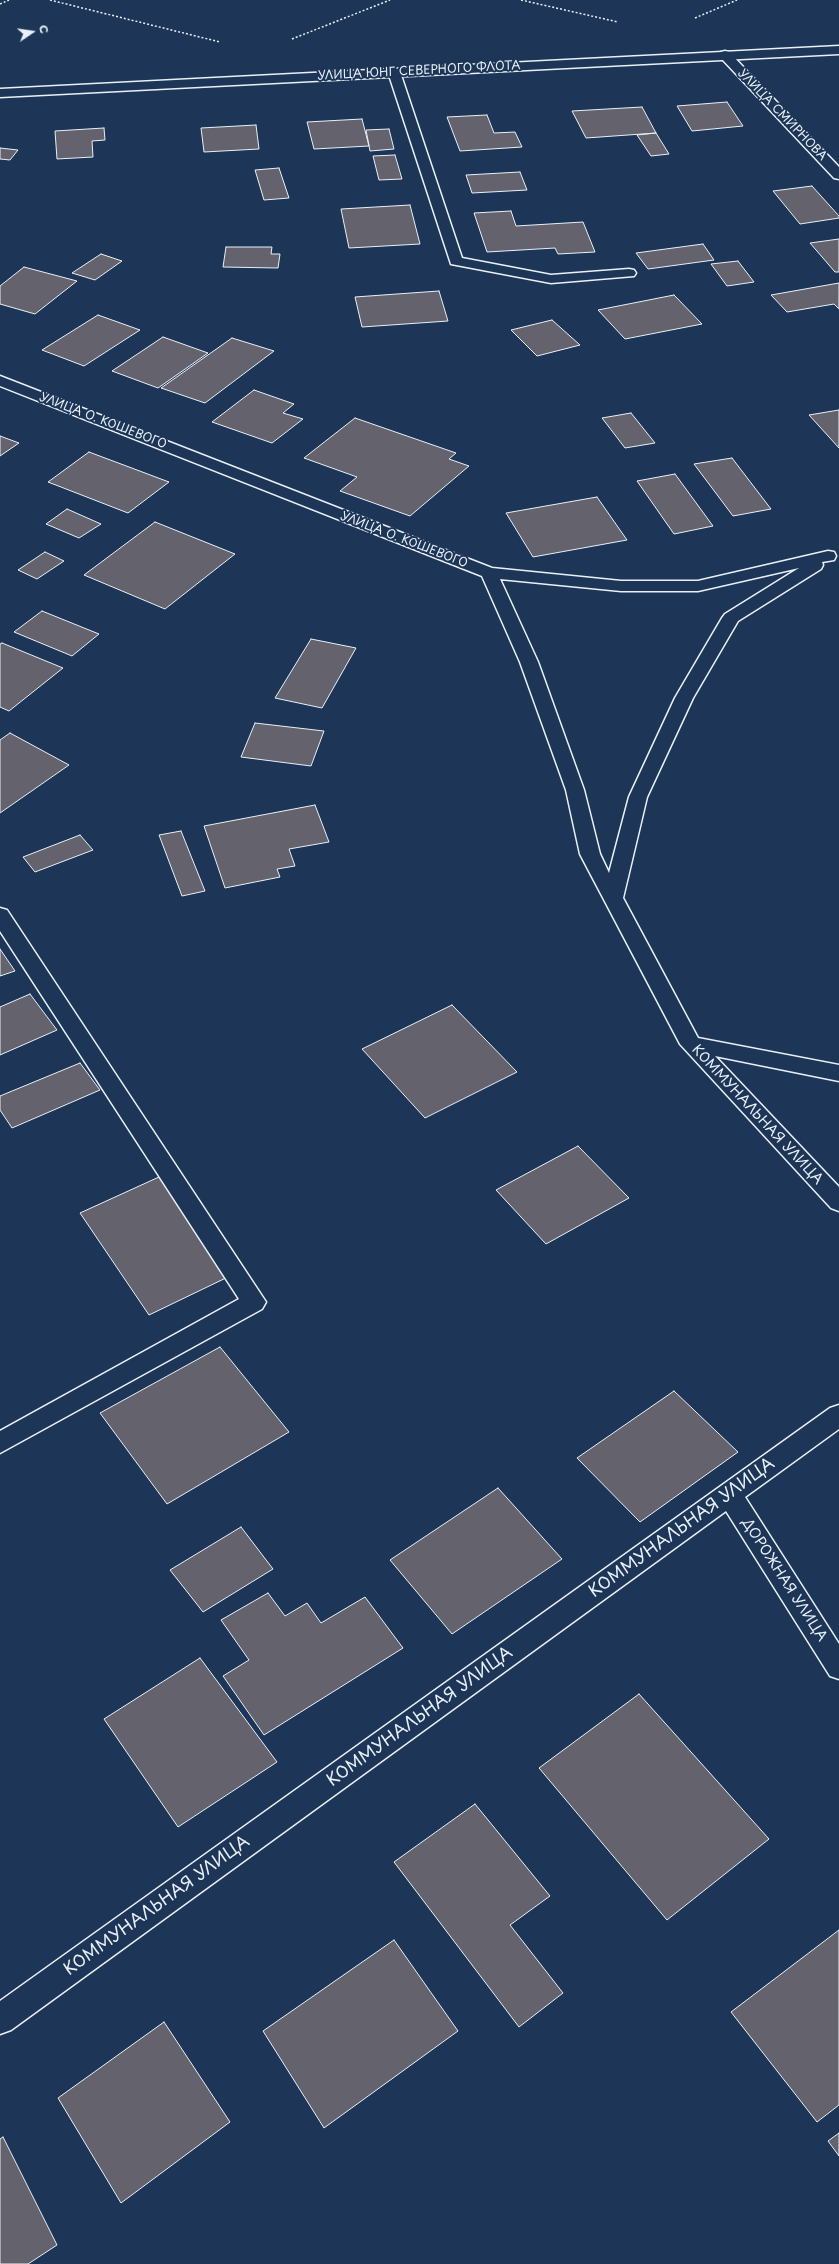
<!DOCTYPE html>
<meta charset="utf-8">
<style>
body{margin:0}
#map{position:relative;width:839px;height:2264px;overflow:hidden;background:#1d3557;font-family:"Playpen Sans",sans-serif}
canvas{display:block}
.north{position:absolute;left:12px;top:12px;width:40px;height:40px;-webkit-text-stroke:3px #1d3557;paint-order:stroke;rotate:77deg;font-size:11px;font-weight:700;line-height:16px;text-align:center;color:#e8f1f8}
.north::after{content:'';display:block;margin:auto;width:14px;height:18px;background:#e8f1f8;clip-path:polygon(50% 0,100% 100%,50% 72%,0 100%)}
</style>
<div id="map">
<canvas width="839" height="2264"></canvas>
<div class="north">С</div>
</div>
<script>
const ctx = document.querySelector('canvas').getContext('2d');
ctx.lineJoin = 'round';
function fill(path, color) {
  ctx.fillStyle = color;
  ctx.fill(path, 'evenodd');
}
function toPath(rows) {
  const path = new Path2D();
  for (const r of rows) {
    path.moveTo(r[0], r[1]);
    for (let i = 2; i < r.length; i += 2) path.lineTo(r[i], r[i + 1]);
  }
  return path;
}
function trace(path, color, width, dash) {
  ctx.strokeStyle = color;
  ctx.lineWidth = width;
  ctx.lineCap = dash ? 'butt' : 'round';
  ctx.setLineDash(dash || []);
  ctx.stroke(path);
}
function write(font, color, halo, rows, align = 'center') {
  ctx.font = font + ' "Playpen Sans",sans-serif';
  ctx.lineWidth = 4;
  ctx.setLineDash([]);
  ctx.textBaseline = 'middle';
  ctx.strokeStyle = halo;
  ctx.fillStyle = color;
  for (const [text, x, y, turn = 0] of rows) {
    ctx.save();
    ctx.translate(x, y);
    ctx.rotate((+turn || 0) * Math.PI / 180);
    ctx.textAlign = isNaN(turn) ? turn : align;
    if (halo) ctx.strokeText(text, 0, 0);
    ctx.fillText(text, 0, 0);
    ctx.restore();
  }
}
const building = toPath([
 [727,102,743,126,692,131,677,106,727,102],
 [642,107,656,133,586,138,572,111,642,107],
 [487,115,494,133,515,132,522,147,460,151,447,117,487,115],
 [362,119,369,146,314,149,307,122,362,119],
 [256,125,259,149,204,152,201,128,256,125],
 [104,128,105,140,92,141,93,157,57,159,55,131,104,128],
 [389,129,394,149,370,151,366,130,389,129],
 [656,133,669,154,651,156,637,135,656,133],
 [0,148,18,150,10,160,0,159,0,148],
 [395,155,402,179,379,180,373,156,395,155],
 [279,168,289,198,264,200,255,170,279,168],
 [520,172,527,190,472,193,466,175,520,172],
 [812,186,839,216,839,218,800,224,773,191,812,186],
 [410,205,420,244,349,248,341,209,410,205],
 [511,211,516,226,583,222,595,252,558,254,555,248,487,252,474,213,511,211],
 [839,239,839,272,835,272,810,243,839,239],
 [703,244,714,260,648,269,636,253,703,244],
 [226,247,272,247,271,254,280,254,278,268,223,267,226,247],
 [101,254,122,261,95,280,72,273,101,254],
 [738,261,754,282,727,286,711,264,738,261],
 [24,267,77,281,35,314,0,304,0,286,24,267],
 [839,283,839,309,834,304,787,312,771,295,839,283],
 [439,291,448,321,362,327,355,297,439,291],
 [674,295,702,324,625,339,598,310,674,295],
 [98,315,140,330,84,366,42,350,98,315],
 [552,320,580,345,537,356,511,330,552,320],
 [163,337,208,353,158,388,112,371,163,337],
 [232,338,274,351,205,403,161,388,232,338],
 [254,390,294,404,283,413,303,419,272,443,212,422,254,390],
 [839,410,839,448,809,415,839,410],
 [631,413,655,443,625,448,602,418,631,413],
 [355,418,456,453,449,459,469,466,410,516,340,491,357,477,304,458,355,418],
 [0,436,19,443,0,456,0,436],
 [89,452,169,482,128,513,48,482,89,452],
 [732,458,771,509,733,516,694,464,732,458],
 [675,474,713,526,674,534,637,481,675,474],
 [597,497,627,540,533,557,506,513,597,497],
 [67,509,101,524,79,538,46,524,67,509],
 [155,522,235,554,165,609,84,575,155,522],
 [45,552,64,561,37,579,18,570,45,552],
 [42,611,99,634,72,656,14,632,42,611],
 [311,639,356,648,322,708,275,698,311,639],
 [2,643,63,668,9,711,0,707,0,644,2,643],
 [255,723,324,731,311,766,241,757,255,723],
 [10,733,69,765,0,813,0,740,10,733],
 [315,805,329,842,289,849,295,866,277,869,280,877,225,888,204,826,315,805],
 [181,831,205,891,182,896,159,835,181,831],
 [80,835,93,850,35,872,23,857,80,835],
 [0,949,15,971,0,976,0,949],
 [30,994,57,1030,0,1055,0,1007,30,994],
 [452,1005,517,1072,425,1118,362,1049,452,1005],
 [80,1063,100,1090,12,1128,0,1110,0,1096,80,1063],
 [578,1146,629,1198,546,1244,496,1190,578,1146],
 [159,1177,230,1276,149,1315,80,1213,159,1177],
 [220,1347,289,1432,167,1504,100,1413,220,1347],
 [674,1391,738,1452,640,1522,577,1458,674,1391],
 [498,1488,562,1559,452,1634,390,1560,498,1488],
 [241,1527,273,1569,203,1612,170,1570,241,1527],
 [268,1593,285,1616,307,1603,321,1623,365,1597,403,1648,264,1735,223,1676,249,1660,221,1620,268,1593],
 [200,1658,277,1762,178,1827,104,1719,200,1658],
 [639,1694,769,1839,667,1920,539,1768,639,1694],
 [475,1804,550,1896,510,1925,563,1993,519,2027,394,1862,475,1804],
 [839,1930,839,2105,817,2122,731,2012,839,1930],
 [394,1940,458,2031,324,2128,263,2031,394,1940],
 [164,2022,230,2122,121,2203,58,2098,164,2022],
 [839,2133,839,2156,828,2141,839,2133],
 [3,2137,57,2245,28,2264,0,2264,0,2139,3,2137]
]);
const path = toPath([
 [50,0,220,42],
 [521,0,618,22],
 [0,4,9,0],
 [695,18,737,0],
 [292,39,390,0]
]);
const service = toPath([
 [394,68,400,72,462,258,551,275,629,269,634,270,636,273,634,276,551,283,451,264,388,72,394,68]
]);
const minor = toPath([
 [725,51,729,52,839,167,839,179,834,178,721,58,719,55,721,52,725,51],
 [0,376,492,568,621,581,698,581,828,551,834,552,836,556,834,560,822,562,823,565,821,569,738,621,693,698,647,797,623,898,698,1038,839,1065,839,1081,715,1056,839,1187,839,1211,831,1208,680,1044,580,854,566,790,520,662,482,576,0,386,0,376],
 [799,568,725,614,722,618,675,698,629,797,609,873,600,854,584,790,538,662,500,579,621,591,698,591,799,568],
 [0,908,7,910,266,1302,262,1309,0,1453,0,1431,239,1299,0,931,0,908],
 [839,1405,839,1429,745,1497,839,1644,839,1679,830,1676,726,1511,11,2030,0,2034,0,2001,830,1408,839,1405]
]);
const secondary = toPath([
 [839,46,839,54,0,97,0,89,839,46]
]);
const farStreetnames = [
 ["УЛИЦА ЮНГ СЕВЕРНОГО ФЛОТА",419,71,-3],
 ["УЛИЦА СМИРНОВА",782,115,46],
 ["УЛИЦА О. КОШЕВОГО",103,421,21],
 ["УЛИЦА О. КОШЕВОГО",404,540,21]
];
const streetNames = [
 ["КОММУНАЛЬНАЯ УЛИЦА",757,1115,47],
 ["ДОРОЖНАЯ УЛИЦА",784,1580,57]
];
const nearStreetnames = [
 ["КОММУНАЛЬНАЯ УЛИЦА",682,1528,-36],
 ["КОММУНАЛЬНАЯ УЛИЦА",420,1717,-36],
 ["КОММУНАЛЬНАЯ УЛИЦА",157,1906,-36]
];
fill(building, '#64636d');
trace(building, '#e8f1f8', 1);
trace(service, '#e8f1f8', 3);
trace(minor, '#e8f1f8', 3);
trace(secondary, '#e8f1f8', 3);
trace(path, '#e8f1f8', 1.5, [2, 2]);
fill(service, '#1d3557');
fill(minor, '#1d3557');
fill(secondary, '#1d3557');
write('12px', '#e8f1f8', '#1d3557', farStreetnames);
write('14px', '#e8f1f8', '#1d3557', streetNames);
write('17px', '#e8f1f8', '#1d3557', nearStreetnames);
</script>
